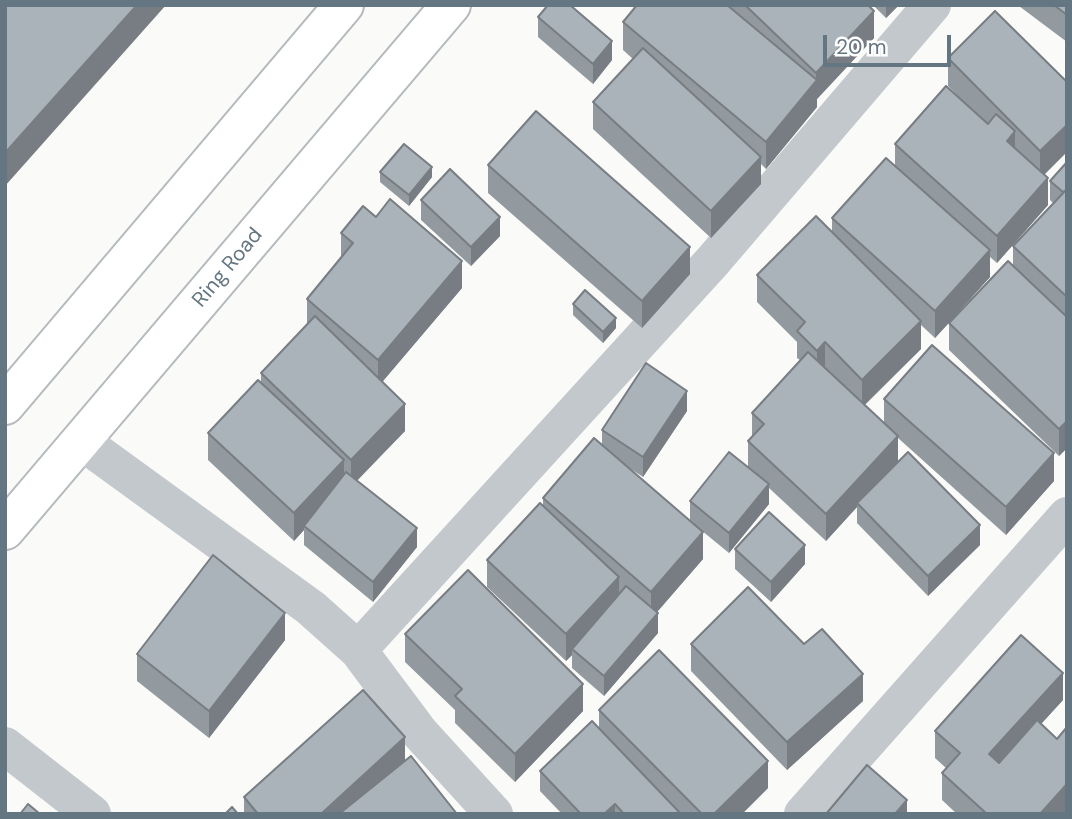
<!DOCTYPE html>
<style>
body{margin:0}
#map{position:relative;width:1072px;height:819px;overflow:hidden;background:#fafaf8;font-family:"DM Sans",sans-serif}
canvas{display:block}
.frame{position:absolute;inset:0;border:7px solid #657683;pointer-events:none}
.scale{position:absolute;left:823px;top:35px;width:128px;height:32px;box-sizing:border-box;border:4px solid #657683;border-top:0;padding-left:9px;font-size:21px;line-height:24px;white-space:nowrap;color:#657683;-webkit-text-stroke:5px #fff;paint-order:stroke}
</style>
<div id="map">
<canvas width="1072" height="819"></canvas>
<div class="frame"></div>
<div class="scale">20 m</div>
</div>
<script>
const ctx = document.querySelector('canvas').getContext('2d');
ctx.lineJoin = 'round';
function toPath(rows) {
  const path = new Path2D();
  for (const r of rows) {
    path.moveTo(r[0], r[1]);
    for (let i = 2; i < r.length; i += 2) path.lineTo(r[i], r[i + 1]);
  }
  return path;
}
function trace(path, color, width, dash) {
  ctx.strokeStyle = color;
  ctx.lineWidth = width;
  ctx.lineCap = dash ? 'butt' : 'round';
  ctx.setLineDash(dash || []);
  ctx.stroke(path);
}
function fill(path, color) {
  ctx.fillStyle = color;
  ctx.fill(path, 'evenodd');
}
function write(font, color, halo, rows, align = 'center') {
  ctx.font = font + ' "DM Sans",sans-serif';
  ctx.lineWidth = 7;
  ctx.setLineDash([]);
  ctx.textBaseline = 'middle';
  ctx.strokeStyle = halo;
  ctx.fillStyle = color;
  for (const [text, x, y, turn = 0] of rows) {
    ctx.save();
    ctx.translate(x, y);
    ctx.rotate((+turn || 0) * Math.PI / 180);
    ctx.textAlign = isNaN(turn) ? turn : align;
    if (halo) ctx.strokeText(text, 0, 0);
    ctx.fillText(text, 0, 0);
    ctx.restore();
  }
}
const minor = toPath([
 [81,441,311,608,358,650,420,733,494,814],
 [358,650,712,262,932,5],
 [5,746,92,814],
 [803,814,1067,516]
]);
const primary = toPath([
 [5,405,344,5],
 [5,530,451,5]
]);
const wall = toPath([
 [637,5,868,5,874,38,817,99,817,107,766,169,761,164,761,184,711,238,593,129,593,102,633,59,623,50,623,22],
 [873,5,899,5,886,18],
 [1019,5,1067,5,1067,42,1019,6],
 [538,17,612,60,593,84,538,37],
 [948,58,1067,82,1044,174,1048,205,997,263,990,257,990,277,953,318,1013,266,1013,246,1053,203,1050,200,1050,181,1067,162,1067,448,1059,456,949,350,949,323,935,338,921,325,921,349,865,405,884,423,884,399,1054,481,1006,535,898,438,898,463,980,545,928,596,857,523,857,507,826,541,769,488,769,504,729,553,690,521,690,501,748,468,748,441,752,438,752,413,800,360,797,358,797,342,757,302,757,275,832,233,832,218,895,165,895,144,962,100,948,86],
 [488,165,690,274,642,328,488,193],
 [380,172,432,177,409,206,380,182],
 [421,200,500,236,471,266,421,220],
 [341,233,462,288,382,382,405,431,357,480,417,547,373,602,304,545,304,530,294,541,208,460,208,433,261,382,261,373,307,326,307,299,341,258],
 [573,304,616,328,603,343,573,315],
 [687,411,643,477,625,465,703,559,657,612,658,633,604,696,572,668,572,655,566,661,487,587,487,560,543,506,543,498,602,445,602,430],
 [735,549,805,564,771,602,735,569],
 [405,634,583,711,515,782,455,723,455,710,405,662],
 [285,640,209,738,137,681,137,654],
 [691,644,863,701,787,770,691,671],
 [1063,700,1041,724,1064,814,957,814,942,800,942,773,946,768,935,758,935,731],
 [599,710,768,788,742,814,562,814,540,791,540,771,599,728],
 [405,760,457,814,244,814,244,797]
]);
const shadedWall = toPath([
 [137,5,166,5,5,186,5,153],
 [886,5,899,5,886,18],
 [874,11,874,38,817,99,817,107,766,169,766,142,816,81,816,73],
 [612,41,612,60,593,84,593,64],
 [1067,125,1067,152,1040,179,1040,151],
 [1015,131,1015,159,1007,141],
 [761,157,761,184,711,238,711,211],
 [432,167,432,177,409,206,409,195],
 [1048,178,1048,205,997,263,997,236],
 [500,217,500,236,471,266,471,247],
 [690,247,690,274,642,328,642,301],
 [990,250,990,277,935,338,935,311],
 [462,261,462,288,378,387,378,360],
 [616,318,616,328,603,343,603,332],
 [921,321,921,349,862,407,862,380],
 [825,342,825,370,817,378,817,351],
 [687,391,687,411,643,477,643,457],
 [405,404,405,431,351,487,351,460],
 [1067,421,1067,448,1059,456,1059,429],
 [898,436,898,463,857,503,857,507,826,541,826,514],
 [1054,453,1054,481,1006,535,1006,507],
 [344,460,344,487,304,526,304,530,294,541,294,513],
 [769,484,769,504,729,553,729,533],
 [980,525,980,545,928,596,928,576],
 [417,528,417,547,373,602,373,582],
 [703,532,703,559,651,619,651,592],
 [805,545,805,564,771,602,771,582],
 [619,577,619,604,572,649,572,655,566,661,566,634],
 [285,613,285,640,209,738,209,711],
 [658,613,658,633,604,696,604,676],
 [1063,673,1063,700,989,781,989,754],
 [863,674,863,701,787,770,787,742],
 [583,684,583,711,515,782,515,754],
 [405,737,405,764,350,814,321,814],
 [768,761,768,788,742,814,714,814],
 [1067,784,1067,811,1064,814,1040,814],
 [907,800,907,814,895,814],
 [615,804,615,814,604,814]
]);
const building = toPath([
 [5,5,137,5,5,153,5,5],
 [548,5,570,5,612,41,593,64,538,17,548,5],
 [637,5,727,5,817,80,766,142,623,22,637,5],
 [745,5,868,5,874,11,816,73,745,5],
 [1054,5,1067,5,1067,15,1054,5],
 [995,11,1067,82,1067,125,1040,151,948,58,995,11],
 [643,48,761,157,711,211,593,102,643,48],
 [946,86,988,124,996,114,1015,131,1007,141,1048,178,997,236,895,144,946,86],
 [536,111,690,247,642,301,488,165,536,111],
 [404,144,432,167,409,195,380,172,404,144],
 [886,158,990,250,935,311,832,218,886,158],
 [1067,162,1067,191,1066,190,1063,192,1050,181,1067,162],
 [450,169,500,217,471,247,421,200,450,169],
 [1066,190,1067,191,1067,297,1013,246,1066,190],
 [390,199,462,261,378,360,307,299,353,243,341,233,363,206,376,217,390,199],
 [816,216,921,321,862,380,825,342,817,351,797,331,805,322,757,275,816,216],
 [1008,261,1067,317,1067,421,1059,429,949,323,1008,261],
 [585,290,616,318,603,332,573,304,585,290],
 [315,316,405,404,351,460,261,373,315,316],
 [932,345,1054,453,1006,507,884,399,932,345],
 [808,352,898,436,826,514,748,441,764,424,752,413,808,352],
 [646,363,687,391,643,457,602,430,646,363],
 [258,380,344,460,294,513,208,433,258,380],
 [594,438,703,532,651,592,543,498,594,438],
 [729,452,769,484,729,533,690,501,729,452],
 [908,452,980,525,928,576,857,503,908,452],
 [346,472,417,528,373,582,304,526,346,472],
 [540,503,619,577,566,634,487,560,540,503],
 [769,512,805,545,771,582,735,549,769,512],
 [213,555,285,613,209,711,137,654,213,555],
 [468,570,583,684,515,754,455,696,462,689,405,634,468,570],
 [626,586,658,613,604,676,572,649,626,586],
 [748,587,804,644,822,629,863,674,787,742,691,644,748,587],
 [1021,635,1063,673,989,754,999,763,1037,720,1057,739,1067,727,1067,784,1040,814,987,814,942,773,960,753,935,731,1021,635],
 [659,650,768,761,714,814,702,814,599,710,659,650],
 [363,690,405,737,321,814,258,814,244,797,363,690],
 [592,721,681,814,624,814,615,804,604,814,581,814,540,771,592,721],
 [411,756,457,814,339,814,411,756],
 [867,765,907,800,895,814,826,814,867,765],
 [28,804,40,814,20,814,28,804],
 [232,807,238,814,225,814,232,807]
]);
const streetNames = [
 ["Ring Road",228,268,-50]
];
trace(primary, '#b5babe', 42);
trace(minor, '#c3c8cc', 38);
trace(primary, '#fff', 38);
fill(wall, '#929a9f');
fill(shadedWall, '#777d82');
fill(building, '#aab3b9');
trace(building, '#777d82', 2);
write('21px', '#657683', '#fff', streetNames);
</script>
